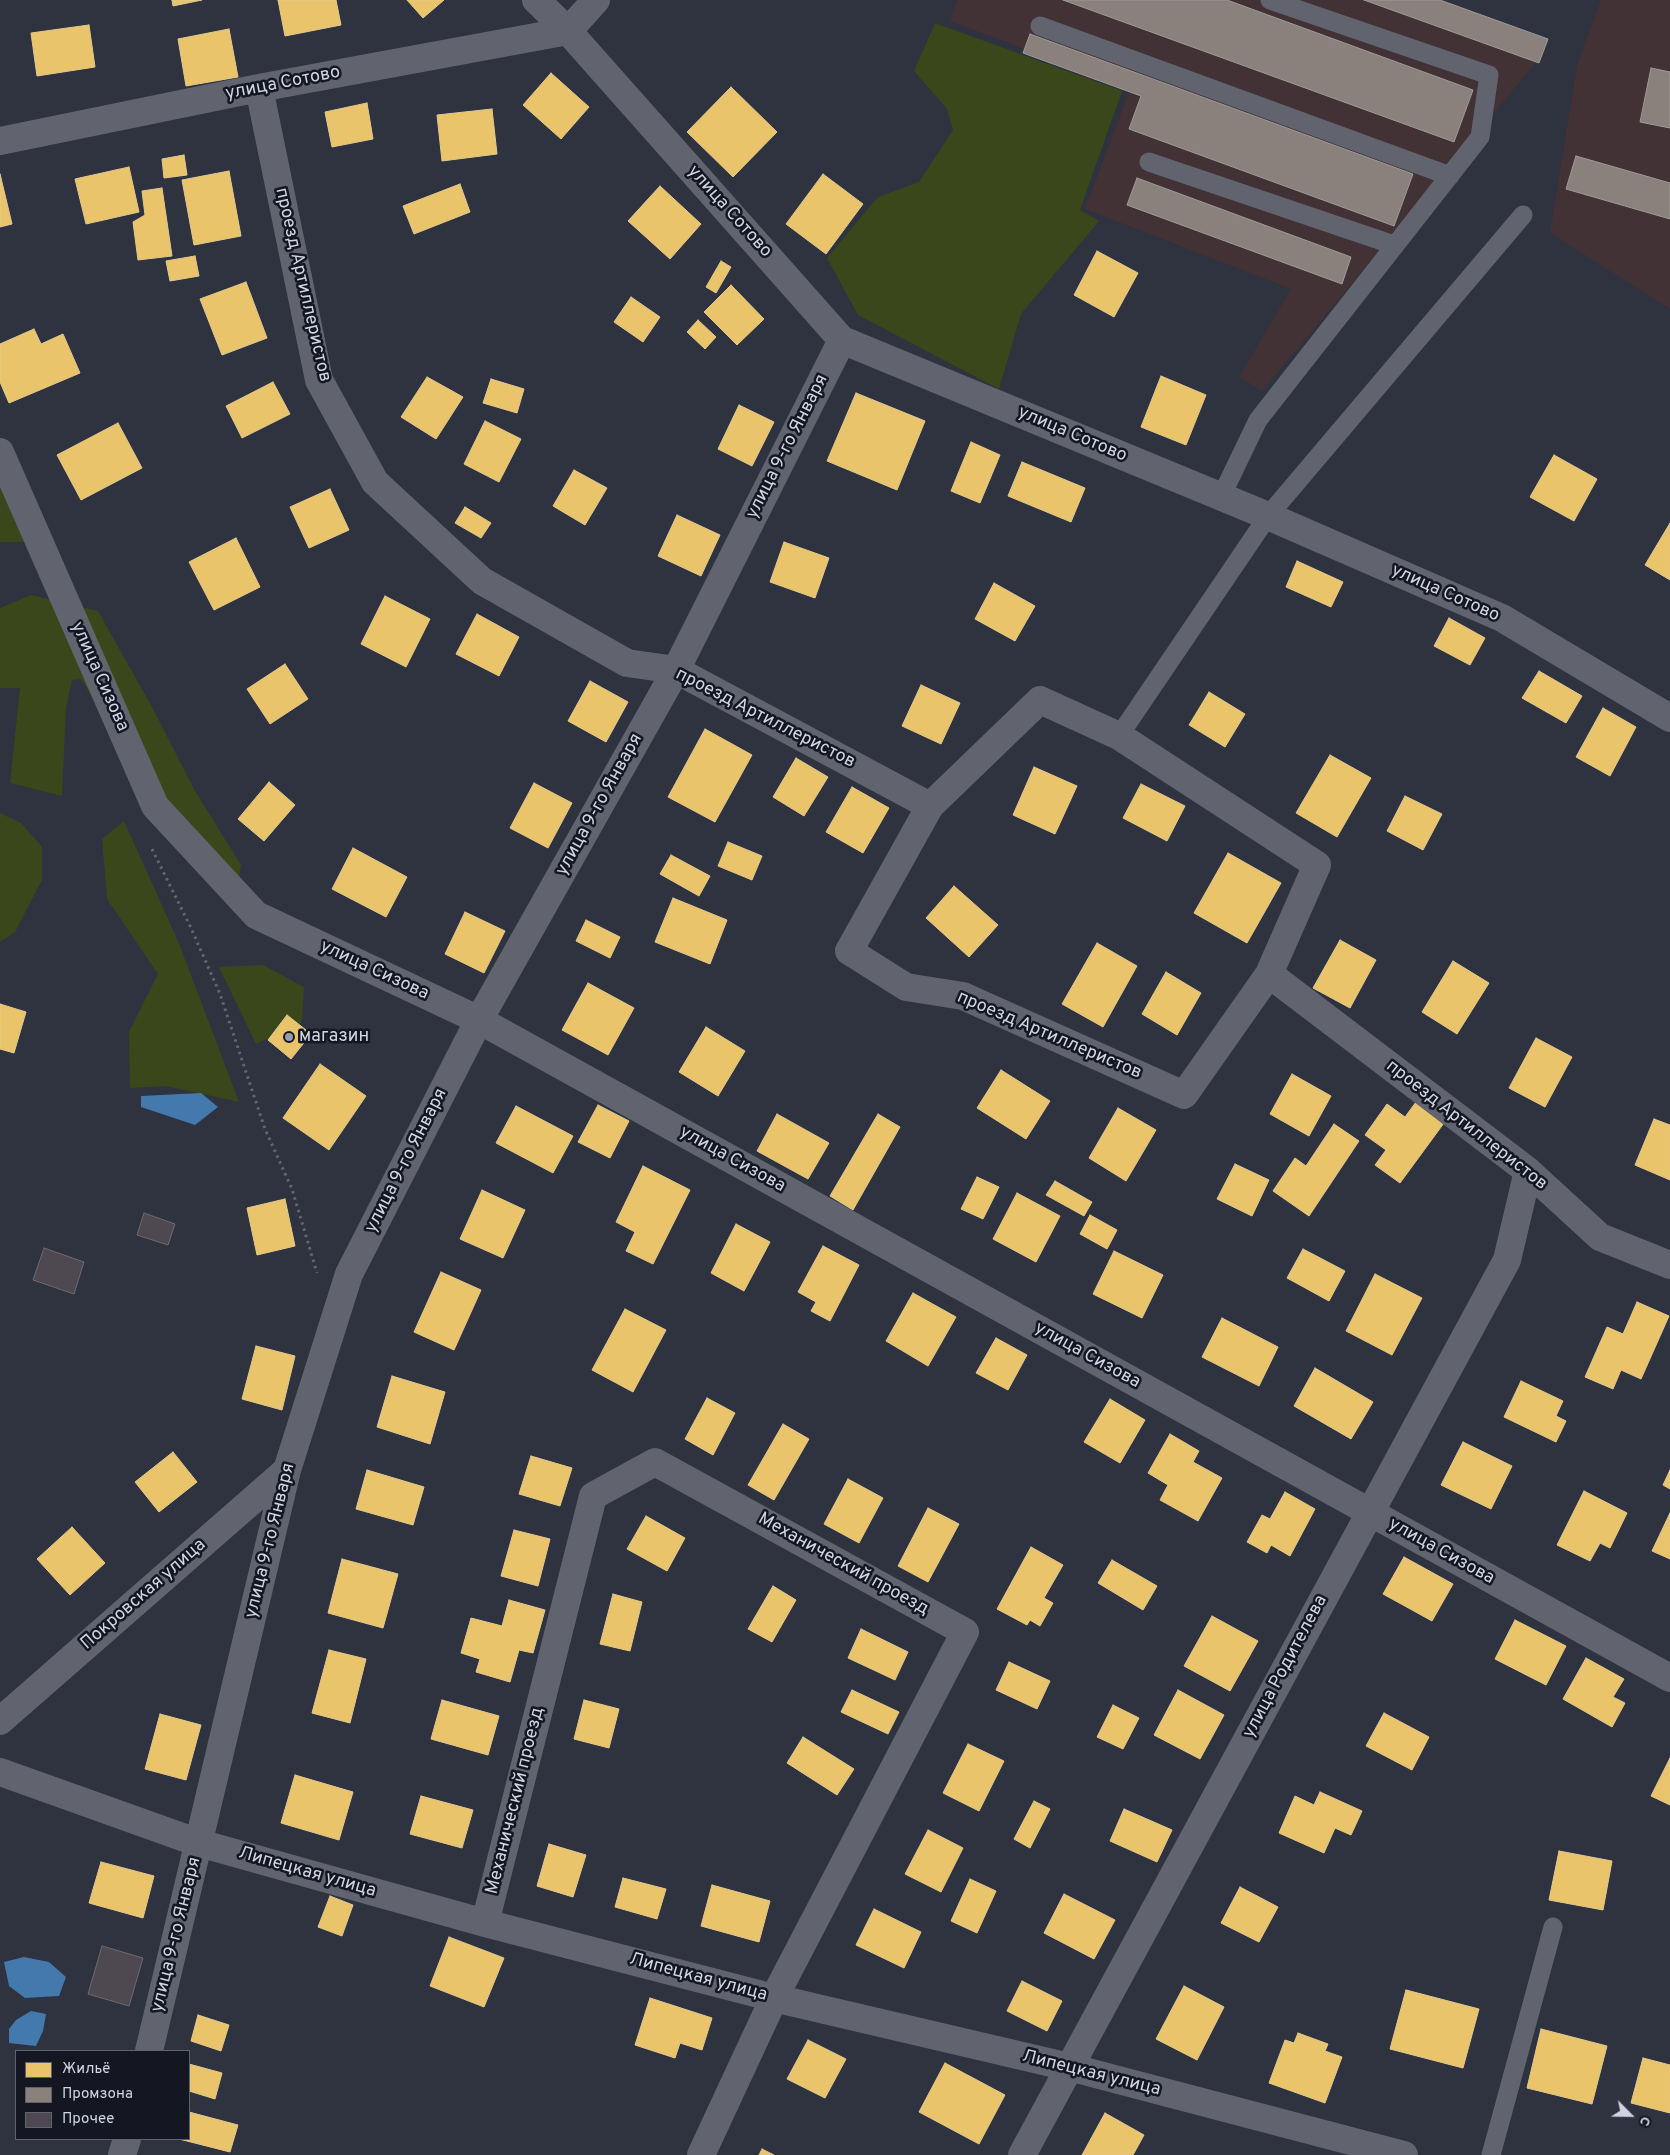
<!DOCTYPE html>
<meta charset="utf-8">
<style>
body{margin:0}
#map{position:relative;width:1670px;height:2155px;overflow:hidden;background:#2f323f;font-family:Overpass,sans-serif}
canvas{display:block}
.legend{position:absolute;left:15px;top:2050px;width:175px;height:90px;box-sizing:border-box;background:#141722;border:1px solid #5f6370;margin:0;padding:6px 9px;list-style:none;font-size:15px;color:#d0d5e4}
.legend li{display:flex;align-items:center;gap:10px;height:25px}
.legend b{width:25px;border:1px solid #5f6370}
.north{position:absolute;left:1605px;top:2090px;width:50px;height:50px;-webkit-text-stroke:4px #141722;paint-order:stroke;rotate:113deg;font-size:14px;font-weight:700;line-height:20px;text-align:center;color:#d0d5e4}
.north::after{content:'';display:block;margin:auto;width:18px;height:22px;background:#d0d5e4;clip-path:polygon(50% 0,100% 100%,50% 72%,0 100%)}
</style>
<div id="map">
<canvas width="1670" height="2155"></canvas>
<ul class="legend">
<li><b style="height:14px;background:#e9c46a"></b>Жильё</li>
<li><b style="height:14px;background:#8a817c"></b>Промзона</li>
<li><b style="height:14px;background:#4e4950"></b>Прочее</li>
</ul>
<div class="north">С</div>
</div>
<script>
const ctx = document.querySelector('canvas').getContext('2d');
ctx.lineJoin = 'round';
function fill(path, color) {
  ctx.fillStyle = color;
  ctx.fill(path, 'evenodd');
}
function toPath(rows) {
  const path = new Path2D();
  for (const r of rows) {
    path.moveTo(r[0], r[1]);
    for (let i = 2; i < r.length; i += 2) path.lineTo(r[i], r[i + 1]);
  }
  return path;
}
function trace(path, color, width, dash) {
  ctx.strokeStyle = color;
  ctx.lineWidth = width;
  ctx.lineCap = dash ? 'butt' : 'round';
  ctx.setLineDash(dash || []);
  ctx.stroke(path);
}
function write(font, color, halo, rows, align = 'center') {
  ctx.font = font + ' Overpass,sans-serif';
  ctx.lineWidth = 5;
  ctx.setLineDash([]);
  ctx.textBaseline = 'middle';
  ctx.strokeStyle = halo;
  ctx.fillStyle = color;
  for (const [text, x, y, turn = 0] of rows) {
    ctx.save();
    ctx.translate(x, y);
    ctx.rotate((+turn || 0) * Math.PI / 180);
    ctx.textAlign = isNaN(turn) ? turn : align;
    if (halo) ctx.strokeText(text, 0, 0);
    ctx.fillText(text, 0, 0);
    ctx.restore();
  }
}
const industrial = toPath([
 [957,0,1397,0,1544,53,1262,391,1239,377,1291,289,1085,209,1130,89,950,21],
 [1601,0,1670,0,1670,309,1550,233,1577,65]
]);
const green = toPath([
 [935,23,1122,91,1080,210,1099,221,1021,314,999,389,858,315,827,258,878,197,919,182,953,130,947,109,914,71],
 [0,475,30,542,0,542],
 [31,595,98,611,152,707,195,791,241,865,239,879,168,816,81,679,72,680,66,708,62,796,10,783,20,688,0,688,0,608],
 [0,813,21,823,42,847,42,880,15,932,0,942],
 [124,821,178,941,239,1102,166,1086,130,1088,129,1032,158,974,107,899,102,839],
 [263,965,304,987,302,1022,256,1044,219,967]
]);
const water = toPath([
 [201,1093,218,1107,195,1125,141,1107,141,1096],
 [24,1957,49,1962,66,1977,59,1996,25,1998,9,1986,4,1962],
 [31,2011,46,2014,43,2031,36,2046,9,2043,9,2029,16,2020]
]);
const homes = toPath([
 [172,0,202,0,173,6,172,0],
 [278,0,336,0,341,25,285,36,278,0],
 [407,0,444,0,423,18,407,0],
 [89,25,95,67,37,76,31,33,89,25],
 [229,29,238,77,186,86,178,39,229,29],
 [551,73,589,107,561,139,523,105,551,73],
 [731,87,777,132,733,177,687,132,731,87],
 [367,103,373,139,332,147,325,112,367,103],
 [492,109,497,154,442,161,437,115,492,109],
 [184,155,187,175,164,178,162,159,184,155],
 [129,167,139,212,86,224,75,179,129,167],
 [229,171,241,236,194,245,182,180,229,171],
 [0,174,12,224,0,227,0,174],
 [823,174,863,204,826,254,786,224,823,174],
 [460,184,470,212,414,234,403,206,460,184],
 [660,186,701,224,670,259,628,221,660,186],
 [162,188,172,256,138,260,133,222,145,215,142,191,162,188],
 [1097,251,1138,273,1114,317,1074,295,1097,251],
 [195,256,199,276,170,281,166,261,195,256],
 [721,261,731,267,716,293,706,287,721,261],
 [246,282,267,338,222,355,200,299,246,282],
 [731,285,764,319,737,345,704,312,731,285],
 [631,297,660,317,643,342,614,322,631,297],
 [698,320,716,337,705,349,687,332,698,320],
 [34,329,41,344,63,334,80,373,9,403,0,382,0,344,34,329],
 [1161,376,1206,395,1186,445,1141,427,1161,376],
 [427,377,463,397,436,439,401,417,427,377],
 [491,379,524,389,517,413,483,403,491,379],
 [273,382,290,414,242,438,226,406,273,382],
 [856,393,925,421,897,490,827,461,856,393],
 [739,405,774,422,752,466,718,449,739,405],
 [485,421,521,439,499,482,464,464,485,421],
 [118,423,142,468,81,500,57,455,118,423],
 [971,442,1000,455,980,503,951,491,971,442],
 [1554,455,1597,479,1574,521,1530,497,1554,455],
 [1022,462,1085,488,1071,522,1008,496,1022,462],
 [574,470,607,488,585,525,553,506,574,470],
 [330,489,349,530,309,548,290,507,330,489],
 [465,507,491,523,481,538,455,523,465,507],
 [677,515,720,535,701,576,658,556,677,515],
 [1670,523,1670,580,1645,565,1670,523],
 [236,538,260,587,214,610,189,562,236,538],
 [784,542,829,558,815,598,770,582,784,542],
 [1297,561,1343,582,1331,607,1286,587,1297,561],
 [994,583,1035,606,1015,641,975,619,994,583],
 [385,596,430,619,406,667,361,644,385,596],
 [477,614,519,637,499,676,456,654,477,614],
 [1449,618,1485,638,1470,665,1434,646,1449,618],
 [285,664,308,699,270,724,247,689,285,664],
 [1539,671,1582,696,1566,723,1522,698,1539,671],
 [590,681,628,702,606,742,568,721,590,681],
 [921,685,960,703,941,744,902,726,921,685],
 [1209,692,1245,714,1225,747,1189,725,1209,692],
 [1603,708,1636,727,1610,776,1576,757,1603,708],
 [705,729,752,755,715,822,668,797,705,729],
 [1330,755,1371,778,1337,837,1296,813,1330,755],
 [796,758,828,777,804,816,773,797,796,758],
 [1034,767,1077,786,1055,834,1013,815,1034,767],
 [269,782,295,805,264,841,238,819,269,782],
 [534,783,572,803,548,848,510,828,534,783],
 [1141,784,1185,806,1167,841,1123,818,1141,784],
 [852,787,889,808,863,853,826,832,852,787],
 [1405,796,1442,814,1423,850,1387,831,1405,796],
 [728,842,762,856,752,880,718,866,728,842],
 [353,848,407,877,386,917,332,889,353,848],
 [1228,853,1281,883,1247,943,1194,913,1228,853],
 [671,855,710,876,699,896,660,874,671,855],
 [954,886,998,925,969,957,926,918,954,886],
 [673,898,727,920,710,964,655,942,673,898],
 [465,912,505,931,484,973,445,954,465,912],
 [586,920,620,937,610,958,576,941,586,920],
 [1340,940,1376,960,1350,1008,1313,988,1340,940],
 [1097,943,1137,966,1103,1027,1062,1004,1097,943],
 [1453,961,1489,983,1457,1034,1422,1012,1453,961],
 [1166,972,1201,993,1177,1035,1142,1014,1166,972],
 [588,983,634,1008,608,1055,562,1030,588,983],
 [0,1004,26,1012,14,1053,0,1049,0,1004],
 [287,1015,311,1034,291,1059,268,1040,287,1015],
 [706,1027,745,1051,718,1096,679,1072,706,1027],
 [1536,1038,1572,1057,1545,1107,1509,1088,1536,1038],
 [320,1064,366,1096,329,1150,283,1118,320,1064],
 [1001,1070,1050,1101,1026,1139,977,1108,1001,1070],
 [1292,1074,1331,1096,1309,1136,1270,1114,1292,1074],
 [1416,1102,1444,1123,1400,1183,1375,1165,1386,1150,1365,1135,1387,1104,1405,1117,1416,1102],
 [598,1105,629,1121,610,1158,578,1142,598,1105],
 [516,1106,573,1136,553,1173,496,1143,516,1106],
 [1118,1108,1156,1130,1126,1181,1089,1158,1118,1108],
 [777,1114,829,1143,808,1179,757,1151,777,1114],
 [878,1114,900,1127,853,1210,830,1196,878,1114],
 [1654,1119,1670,1125,1670,1180,1635,1165,1654,1119],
 [1334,1124,1359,1141,1309,1216,1273,1191,1295,1158,1306,1166,1334,1124],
 [1235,1164,1269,1180,1252,1216,1217,1199,1235,1164],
 [643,1166,690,1190,653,1264,626,1251,635,1232,616,1222,643,1166],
 [977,1177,999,1187,983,1219,961,1209,977,1177],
 [1055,1181,1092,1202,1084,1216,1046,1195,1055,1181],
 [482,1190,525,1210,503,1258,460,1239,482,1190],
 [1017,1193,1060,1216,1036,1262,993,1239,1017,1193],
 [285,1199,295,1246,257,1255,247,1208,285,1199],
 [1090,1215,1117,1230,1107,1249,1080,1234,1090,1215],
 [736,1224,770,1242,744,1291,711,1273,736,1224],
 [823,1246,859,1265,830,1321,811,1311,816,1302,798,1292,823,1246],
 [1303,1249,1345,1271,1329,1301,1287,1278,1303,1249],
 [1114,1251,1163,1275,1142,1318,1093,1294,1114,1251],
 [441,1272,481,1290,454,1350,414,1332,441,1272],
 [1375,1274,1422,1298,1392,1355,1346,1331,1375,1274],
 [913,1293,956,1317,928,1366,886,1341,913,1293],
 [1637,1302,1669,1316,1641,1379,1621,1370,1613,1389,1585,1377,1607,1327,1623,1334,1637,1302],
 [625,1309,666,1330,633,1392,592,1370,625,1309],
 [1222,1318,1278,1347,1259,1386,1202,1357,1222,1318],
 [996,1338,1027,1355,1008,1390,976,1373,996,1338],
 [256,1346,295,1356,282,1410,242,1399,256,1346],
 [1315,1368,1373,1402,1351,1439,1294,1406,1315,1368],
 [392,1376,445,1392,430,1444,377,1427,392,1376],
 [1521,1381,1563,1401,1556,1416,1566,1421,1556,1442,1504,1417,1521,1381],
 [707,1398,735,1413,713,1455,685,1439,707,1398],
 [1110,1399,1145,1420,1120,1463,1084,1442,1110,1399],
 [783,1424,809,1439,774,1500,748,1485,783,1424],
 [1170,1434,1199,1451,1193,1462,1222,1478,1198,1521,1160,1500,1168,1485,1148,1473,1170,1434],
 [1463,1442,1512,1466,1491,1509,1441,1485,1463,1442],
 [173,1452,197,1482,159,1512,135,1482,173,1452],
 [531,1456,572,1468,560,1506,519,1494,531,1456],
 [367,1470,424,1487,413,1525,356,1509,367,1470],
 [1670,1470,1670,1489,1663,1485,1670,1470],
 [848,1479,883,1498,859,1543,824,1524,848,1479],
 [1584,1491,1627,1513,1610,1548,1600,1543,1590,1561,1557,1545,1584,1491],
 [1285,1492,1315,1509,1290,1556,1271,1545,1267,1553,1247,1542,1262,1515,1270,1519,1285,1492],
 [928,1508,959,1524,928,1582,898,1566,928,1508],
 [1670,1513,1670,1559,1652,1551,1670,1513],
 [646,1516,685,1538,667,1571,627,1549,646,1516],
 [72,1527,105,1563,70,1595,37,1559,72,1527],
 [514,1530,550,1539,538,1586,501,1576,514,1530],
 [1031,1547,1063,1565,1044,1598,1053,1603,1040,1626,1030,1620,1027,1625,997,1609,1031,1547],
 [1404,1557,1453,1584,1432,1621,1383,1594,1404,1557],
 [342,1559,398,1574,383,1628,328,1613,342,1559],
 [1112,1560,1157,1586,1143,1610,1098,1583,1112,1560],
 [773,1586,796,1600,772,1642,748,1629,773,1586],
 [613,1594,642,1602,630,1651,600,1644,613,1594],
 [509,1600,545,1610,533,1653,519,1650,510,1682,476,1672,480,1659,461,1653,471,1618,502,1626,509,1600],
 [1212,1616,1258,1641,1230,1691,1184,1666,1212,1616],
 [1515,1620,1566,1646,1546,1685,1495,1659,1515,1620],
 [861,1629,908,1652,895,1680,848,1658,861,1629],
 [329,1650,366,1659,350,1723,312,1713,329,1650],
 [1586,1658,1624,1679,1613,1697,1625,1703,1612,1727,1563,1699,1586,1658],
 [1009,1662,1050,1681,1037,1709,996,1690,1009,1662],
 [852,1690,899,1712,888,1734,841,1712,852,1690],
 [1178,1690,1224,1715,1200,1759,1154,1735,1178,1690],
 [442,1700,499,1716,488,1755,431,1739,442,1700],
 [584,1700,619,1709,609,1748,574,1739,584,1700],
 [1113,1705,1139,1718,1123,1749,1097,1737,1113,1705],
 [1384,1713,1429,1737,1412,1770,1366,1746,1384,1713],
 [160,1714,201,1725,186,1780,145,1769,160,1714],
 [803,1737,854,1769,837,1795,787,1763,803,1737],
 [968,1744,1004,1761,979,1811,943,1793,968,1744],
 [1670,1758,1670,1805,1651,1796,1670,1758],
 [295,1775,353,1792,339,1840,281,1823,295,1775],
 [1320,1792,1362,1811,1351,1835,1335,1828,1324,1853,1279,1833,1295,1796,1314,1805,1320,1792],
 [421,1796,473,1810,462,1848,410,1834,421,1796],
 [1034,1801,1050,1809,1030,1848,1014,1839,1034,1801],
 [1124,1809,1172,1830,1157,1862,1110,1841,1124,1809],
 [928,1830,963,1848,941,1892,905,1874,928,1830],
 [549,1844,586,1855,573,1897,537,1886,549,1844],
 [1559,1851,1612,1861,1603,1910,1549,1900,1559,1851],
 [101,1862,154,1876,143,1918,89,1903,101,1862],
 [623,1878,666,1889,657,1919,615,1907,623,1878],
 [970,1879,996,1891,977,1933,951,1921,970,1879],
 [712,1885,770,1901,759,1942,701,1926,712,1885],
 [1240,1887,1278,1907,1259,1942,1221,1923,1240,1887],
 [1064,1894,1115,1920,1094,1959,1044,1933,1064,1894],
 [330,1896,353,1905,342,1936,318,1927,330,1896],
 [874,1909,921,1932,904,1968,856,1945,874,1909],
 [449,1937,504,1958,484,2007,430,1986,449,1937],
 [1022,1981,1062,2001,1047,2031,1007,2011,1022,1981],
 [1184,1986,1224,2007,1197,2060,1156,2039,1184,1986],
 [1406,1990,1479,2009,1463,2068,1390,2049,1406,1990],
 [650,1998,712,2018,702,2050,680,2043,675,2058,635,2045,650,1998],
 [198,2015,229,2025,221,2051,191,2041,198,2015],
 [1541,2029,1607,2046,1592,2104,1527,2088,1541,2029],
 [1298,2033,1328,2044,1325,2051,1342,2057,1325,2103,1269,2083,1285,2040,1294,2043,1298,2033],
 [808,2040,846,2059,825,2098,787,2079,808,2040],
 [1643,2058,1670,2065,1670,2113,1631,2103,1643,2058],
 [945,2063,1005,2095,979,2144,919,2112,945,2063],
 [189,2064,222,2073,215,2099,189,2091,189,2064],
 [189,2112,238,2125,230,2152,179,2139,189,2139,189,2112],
 [1105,2113,1144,2135,1133,2155,1082,2155,1105,2113],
 [762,2149,774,2155,759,2155,762,2149]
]);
const industry = toPath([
 [1063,0,1227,0,1473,90,1454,142,1063,0],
 [1364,0,1440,0,1548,39,1539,63,1364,0],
 [1030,34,1413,174,1394,226,1129,129,1141,96,1023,53,1030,34],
 [1651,68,1670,72,1670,128,1640,122,1651,68],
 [1576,156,1670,183,1670,219,1566,189,1576,156],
 [1137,178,1351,257,1342,284,1127,205,1137,178]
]);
const building = toPath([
 [144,1213,175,1224,168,1245,137,1235,144,1213],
 [44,1248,84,1262,74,1294,33,1280,44,1248],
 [102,1946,143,1958,129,2006,88,1994,102,1946]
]);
const path = toPath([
 [152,849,191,928,220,994,265,1129,292,1189,317,1273]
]);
const lane = toPath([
 [1040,26,1450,176],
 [1149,162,1394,245],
 [1221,497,1258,420,1480,137,1489,75,1270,0],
 [1119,736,1268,516,1523,215],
 [1491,2155,1553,1927]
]);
const street = toPath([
 [536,0,568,31,842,340,1268,516,1502,618,1670,718],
 [259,88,319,380,375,482,482,581,627,663,676,670,930,806],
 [0,141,259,88,568,31,596,0],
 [0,452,155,806,256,915,479,1020,1670,1678],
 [1040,700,1119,736,1317,865,1269,974,1184,1095,963,996,906,987,849,951,930,806,1040,700],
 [1269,974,1528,1171,1600,1237,1670,1265],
 [0,1721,287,1470],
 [0,1772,199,1843,485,1923,774,1998,1069,2067,1404,2155],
 [485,1923,593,1496,655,1462,965,1632,774,1998,701,2155],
 [149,2051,287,1470,349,1274,479,1020,676,670,842,340],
 [122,2155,127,2139],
 [1022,2155,1507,1260,1528,1171]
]);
const markers = [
 [289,1037,5,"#989caa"]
];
const streetNames = [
 ["улица Сотово",283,84,-11],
 ["улица Сотово",729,212,48],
 ["проезд Артиллеристов",302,285,77],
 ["улица Сотово",1072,435,23],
 ["улица 9-го Января",788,447,-63],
 ["улица Сотово",1445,594,24],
 ["улица Сизова",99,677,66],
 ["проезд Артиллеристов",765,719,27],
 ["улица 9-го Января",600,805,-61],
 ["улица Сизова",374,971,25],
 ["проезд Артиллеристов",1049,1036,23],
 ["проезд Артиллеристов",1466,1126,38],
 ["улица Сизова",732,1160,29],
 ["улица 9-го Января",407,1161,-63],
 ["улица Сизова",1087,1356,29],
 ["улица 9-го Января",271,1541,-76],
 ["улица Сизова",1441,1552,29],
 ["Механический проезд",843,1565,29],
 ["Покровская улица",144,1595,-41],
 ["улица Родителева",1286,1667,-62],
 ["Механический проезд",516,1801,-76],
 ["Липецкая улица",307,1873,16],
 ["улица 9-го Января",177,1935,-76],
 ["Липецкая улица",698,1978,15],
 ["Липецкая улица",1091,2074,14]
];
const poiNames = [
 ["магазин",299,1037]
];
fill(industrial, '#423135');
fill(green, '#3a471b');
fill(water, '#4479ad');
fill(homes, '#e9c46a');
trace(homes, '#e2c98f', 1);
fill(industry, '#8a817c');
trace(industry, '#9f9a9b', 1);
fill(building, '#4e4950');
trace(building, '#6f6a6f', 1);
trace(path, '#64666f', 3, [2.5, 4]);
trace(lane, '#61646f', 19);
trace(street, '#61646f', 28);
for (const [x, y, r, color] of markers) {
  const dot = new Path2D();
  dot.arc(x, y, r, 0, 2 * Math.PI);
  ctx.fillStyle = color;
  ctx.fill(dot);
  trace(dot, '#141722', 2);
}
write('18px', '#d0d5e4', '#141722', streetNames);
write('18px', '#d0d5e4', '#141722', poiNames, 'left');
</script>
